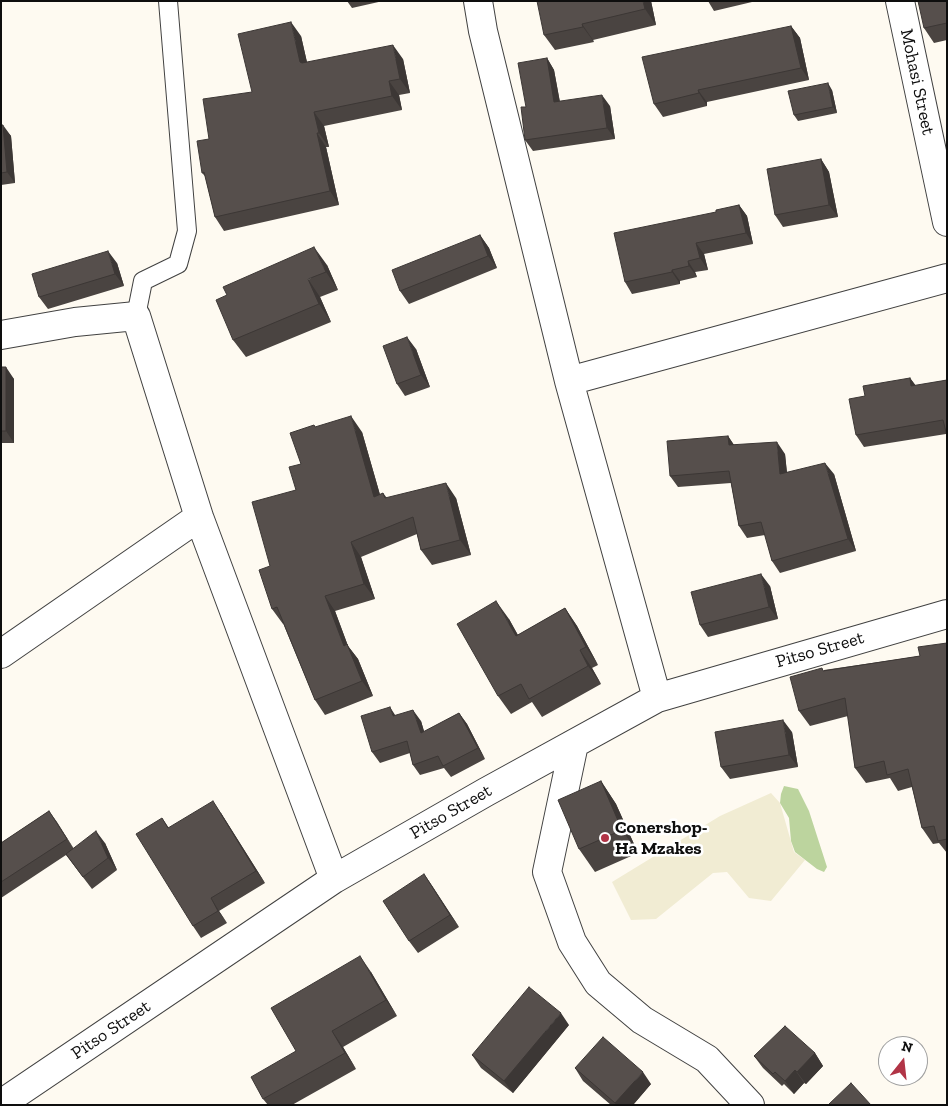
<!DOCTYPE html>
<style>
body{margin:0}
#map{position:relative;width:948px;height:1106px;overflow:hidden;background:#fefaf1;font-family:"Zilla Slab",serif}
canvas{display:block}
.frame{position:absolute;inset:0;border:2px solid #0e0e0e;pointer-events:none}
.north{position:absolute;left:878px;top:1036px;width:50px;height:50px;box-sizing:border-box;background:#fff;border:1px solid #9f9f9f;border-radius:50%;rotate:16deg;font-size:14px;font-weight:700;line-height:20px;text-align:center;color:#0e0e0e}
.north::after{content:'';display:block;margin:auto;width:18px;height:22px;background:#b13446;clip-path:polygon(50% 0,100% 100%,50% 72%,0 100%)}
</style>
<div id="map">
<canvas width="948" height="1106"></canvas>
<div class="frame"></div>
<div class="north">N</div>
</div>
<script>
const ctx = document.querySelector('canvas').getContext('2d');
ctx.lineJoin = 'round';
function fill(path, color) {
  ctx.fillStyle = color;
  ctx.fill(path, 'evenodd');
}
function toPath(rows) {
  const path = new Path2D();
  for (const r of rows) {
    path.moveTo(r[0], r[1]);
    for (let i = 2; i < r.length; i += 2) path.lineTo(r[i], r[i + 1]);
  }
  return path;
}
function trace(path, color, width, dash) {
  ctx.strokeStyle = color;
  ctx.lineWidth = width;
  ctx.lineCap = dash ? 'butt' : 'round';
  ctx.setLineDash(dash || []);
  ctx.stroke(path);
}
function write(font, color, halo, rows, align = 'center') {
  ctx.font = font + ' "Zilla Slab",serif';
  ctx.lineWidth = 5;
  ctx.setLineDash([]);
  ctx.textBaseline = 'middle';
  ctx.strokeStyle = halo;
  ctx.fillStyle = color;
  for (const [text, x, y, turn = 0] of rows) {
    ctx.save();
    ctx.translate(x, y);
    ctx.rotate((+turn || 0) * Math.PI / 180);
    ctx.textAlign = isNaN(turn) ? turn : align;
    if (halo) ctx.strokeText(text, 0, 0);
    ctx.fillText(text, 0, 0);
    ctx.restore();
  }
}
const farmland = toPath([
 [771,793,780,803,794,852,805,860,771,901,749,898,727,872,713,873,656,919,631,920,612,882,720,816]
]);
const forest = toPath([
 [784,786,798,789,809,811,827,867,824,872,817,869,795,852,791,841,789,818,780,803,781,794]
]);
const service = toPath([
 [136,316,143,281,178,264,187,231,168,1]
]);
const minor = toPath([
 [478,1,483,31,569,381,657,698],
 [900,1,947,222],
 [1,335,75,322,136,316,199,517,334,879],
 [569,381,947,278],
 [1,654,199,517],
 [574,744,547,872,572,942,598,983,642,1020,707,1059,750,1105],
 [1,1104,334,879,486,792,657,698,947,614]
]);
const wall = toPath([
 [347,1,383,1,352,8],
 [651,1,656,25,593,40,594,42,555,50,544,35],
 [708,1,752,1,752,2,714,11],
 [947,1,947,40,934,43,924,28],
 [791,26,800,38,809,80,707,102,707,106,663,117,654,104],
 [301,36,307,62,403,59,410,93,399,95,402,110,324,126,329,147,326,147,339,205,224,231,215,217,205,176,202,173,209,139,252,92],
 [547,58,554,70,560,102,610,106,615,139,533,151,525,140,526,107],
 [832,90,837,113,798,121,794,115],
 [1,125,11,136,15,183,1,185],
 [821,159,829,172,838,217,783,227,775,215],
 [739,205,747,216,753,244,704,254,708,270,695,272,697,277,680,281,680,284,632,294,625,282,716,212],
 [480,235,489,248,497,268,409,304,400,291],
 [117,263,124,286,48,309,39,297],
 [327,265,338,290,320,297,331,322,246,357,233,340],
 [416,349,430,387,405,396,397,384],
 [1,367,14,379,14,443,1,443],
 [910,378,916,386,947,380,946,434,864,447,856,435,865,396],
 [314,425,315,427,362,432,380,495,383,493,387,498,456,498,471,555,432,565,421,550,417,534,361,557,375,599,335,611,348,646,358,659,373,696,325,715,315,700,283,623,283,624,272,609,270,566,296,490,301,464],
 [728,436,734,445,785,454,787,472,834,474,856,551,780,573,772,561,765,535,747,538,739,526,731,483,678,487,670,476],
 [770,586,778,619,708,637,700,625],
 [565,608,577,626,598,665,592,668,601,684,542,717,532,702,511,714,498,696,509,619,518,635],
 [947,643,947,853,939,843,933,844,922,828,912,787,898,791,890,778,866,783,855,768,848,716,810,726,799,711,824,670,920,656],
 [459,713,467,724,485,759,451,777,444,768,420,775,413,765,410,753,380,763,372,752,396,715,421,721,424,732],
 [792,732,798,767,730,779,721,767],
 [601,781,616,804,638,853,595,872,579,849],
 [49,811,74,849,105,843,117,870,92,889,66,855,1,898,1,843],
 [221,813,265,883,219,911,227,923,201,938,193,926,162,818,169,828],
 [424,874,459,927,418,953,409,941],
 [371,972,397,1016,343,1047,356,1069,292,1105,268,1105,263,1099,296,1051],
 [569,1025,513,1093,481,1068,472,1055],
 [815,1053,823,1066,806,1084,804,1083,794,1094,784,1084,782,1086,763,1068,754,1056],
 [575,1068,651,1084,633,1105,611,1105,583,1081]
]);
const shadedWall = toPath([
 [643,1,651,1,656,25,645,9],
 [291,22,301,36,310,76,300,62],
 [582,24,593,40,594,42,583,27],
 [791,26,800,38,809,80,801,68],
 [393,45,403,59,410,93,400,79],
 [547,58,554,70,562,114,554,102],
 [389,81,399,95,402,110,392,96],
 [828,83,832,90,837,113,833,107],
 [698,90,707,102,707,106,699,93],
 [602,95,610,106,615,139,607,128],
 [314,112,324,126,329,147,319,133],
 [3,125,11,136,15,183,7,172],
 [317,133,326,147,339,205,330,191],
 [821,159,829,172,838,217,829,205],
 [739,205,747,216,753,244,746,233],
 [480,235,489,248,497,268,488,256],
 [696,243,704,254,708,270,700,258],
 [314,247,327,265,338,290,326,272],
 [108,251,117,263,124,286,115,274],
 [688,261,695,272,697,277,689,266],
 [672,270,680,281,680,284,672,272],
 [308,279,320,297,331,322,319,304],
 [407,337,416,349,430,387,421,375],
 [6,367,14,379,14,443,6,431],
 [910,378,919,390,911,386],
 [351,416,362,432,385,512,374,497],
 [728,436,736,448,729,445],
 [777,442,785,454,788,485,780,474],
 [825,463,834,474,856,551,848,539],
 [446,483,456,498,471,555,460,540],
 [351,542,361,557,375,599,364,584],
 [761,574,770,586,778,619,769,607],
 [325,596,335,611,348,646,358,659,373,696,362,681,344,646],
 [496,601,509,619,528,654,516,636],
 [565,608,577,626,598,665,586,647],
 [580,650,592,668,601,684,588,666],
 [390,707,397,718,393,716],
 [413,710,421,721,428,744,421,733],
 [459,713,467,724,485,759,478,748],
 [783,720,792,732,798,767,789,755],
 [601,781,616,804,638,853,622,830],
 [213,801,221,813,265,883,256,871],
 [49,811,57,822,74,849,67,839],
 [96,831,105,843,117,870,108,858],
 [424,874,433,887,459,927,450,915],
 [211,898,219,911,227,923,218,911],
 [360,956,371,972,397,1016,386,1000],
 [561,1013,569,1025,513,1093,504,1081],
 [332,1031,343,1047,356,1069,345,1053],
 [815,1053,823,1066,806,1084,797,1072],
 [795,1070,804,1083,794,1094,785,1081],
 [643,1072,651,1084,633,1105,616,1105,615,1103]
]);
const building = toPath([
 [537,1,643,1,645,9,582,24,583,27,544,35,537,1],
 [918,1,947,1,947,23,924,28,918,1],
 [291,22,300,62,302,63,393,45,400,79,389,81,392,96,314,112,319,133,317,133,330,191,215,217,204,172,202,173,197,141,209,139,203,99,252,92,238,34,291,22],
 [791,26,801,68,698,90,699,93,654,104,642,57,791,26],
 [547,58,554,102,602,95,607,128,525,140,521,107,526,107,518,63,547,58],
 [828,83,833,107,794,115,788,91,828,83],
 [1,125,3,125,7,172,1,173,1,125],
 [821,159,829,205,775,215,767,169,821,159],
 [739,205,746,233,696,243,700,258,688,261,689,266,672,270,672,272,625,282,614,233,716,212,716,210,739,205],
 [480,235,488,256,400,291,392,270,480,235],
 [314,247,326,272,308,279,319,304,233,340,216,300,227,295,223,287,314,247],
 [108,251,115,274,39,297,32,274,108,251],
 [407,337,421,375,397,384,383,346,407,337],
 [1,367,6,367,6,431,1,431,1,367],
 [910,378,911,386,947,380,947,436,943,420,856,435,849,399,865,396,863,386,910,378],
 [351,416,374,497,383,493,385,498,446,483,460,540,421,550,413,517,351,542,364,584,325,596,344,646,347,644,362,681,315,700,277,607,272,609,259,570,270,566,252,502,296,490,289,467,301,464,290,433,314,425,315,427,351,416],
 [728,436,729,445,777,442,780,474,825,463,848,539,772,561,761,522,739,526,729,471,670,476,667,441,728,436],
 [761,574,769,607,700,625,691,592,761,574],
 [496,601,516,636,565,608,586,647,580,650,588,666,529,699,521,684,498,696,457,624,496,601],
 [947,643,947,839,938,841,934,826,922,828,908,769,887,775,884,761,855,768,845,698,799,711,790,677,822,668,823,671,920,656,918,647,947,643],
 [390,707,393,716,413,710,421,733,459,713,478,748,443,766,438,756,413,765,407,741,372,752,361,716,390,707],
 [783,720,789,755,721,767,715,732,783,720],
 [601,781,622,830,579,849,558,800,601,781],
 [213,801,256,871,211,898,218,911,193,926,136,834,162,818,168,828,213,801],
 [49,811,67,839,1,882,1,843,49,811],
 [96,831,108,858,83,877,66,854,96,831],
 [424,874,450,915,409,941,383,901,424,874],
 [360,956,386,1000,332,1031,345,1053,263,1099,251,1077,296,1051,271,1008,360,956],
 [529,987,561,1013,504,1081,472,1055,529,987],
 [785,1026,815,1053,797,1072,795,1070,785,1081,775,1072,773,1074,754,1056,785,1026],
 [603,1037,643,1072,615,1103,575,1068,603,1037],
 [851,1083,871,1105,828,1105,851,1083]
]);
const markers = [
 [605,838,5,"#b13446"]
];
const streetNames = [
 ["Mohasi Street",917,82,78],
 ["Pitso Street",820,650,-16],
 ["Pitso Street",451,812,-30],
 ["Pitso Street",111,1030,-34]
];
const poiNames = [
 ["Conershop-",615,828],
 ["Ha Mzakes",615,849]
];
fill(farmland, '#f1ecd3');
fill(forest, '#bcd49e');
trace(service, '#414141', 20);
trace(minor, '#414141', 30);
trace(service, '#fff', 18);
trace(minor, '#fff', 28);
fill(wall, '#4a4441');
fill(shadedWall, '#3c3735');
fill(building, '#564f4c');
trace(building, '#3c3735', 1);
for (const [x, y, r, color] of markers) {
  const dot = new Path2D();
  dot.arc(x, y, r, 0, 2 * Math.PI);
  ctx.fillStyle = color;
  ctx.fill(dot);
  trace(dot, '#fff', 2);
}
write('18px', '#0e0e0e', '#fff', streetNames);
write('bold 18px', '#0e0e0e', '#fff', poiNames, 'left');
</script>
